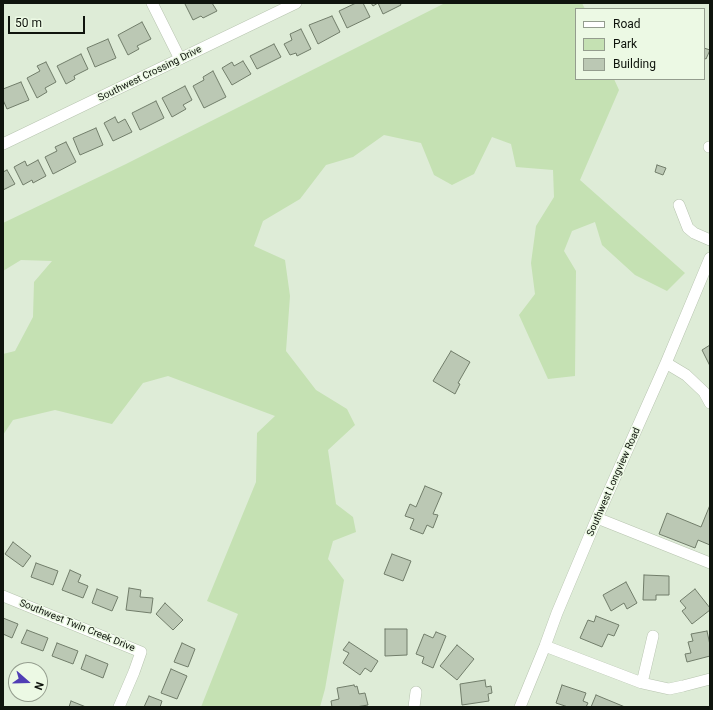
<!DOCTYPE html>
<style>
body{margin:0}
#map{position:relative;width:713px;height:710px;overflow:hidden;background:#deecd7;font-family:Roboto,sans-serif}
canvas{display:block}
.frame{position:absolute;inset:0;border:4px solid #0f140d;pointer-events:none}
.legend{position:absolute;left:575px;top:8px;width:130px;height:72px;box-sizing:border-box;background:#ecf9e4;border:1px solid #949d8e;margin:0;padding:5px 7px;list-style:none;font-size:12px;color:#0f140d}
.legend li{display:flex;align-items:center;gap:8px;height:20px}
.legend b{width:20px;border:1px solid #949d8e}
.north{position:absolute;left:8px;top:662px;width:40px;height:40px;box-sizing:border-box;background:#ecf9e4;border:1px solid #949d8e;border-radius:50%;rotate:110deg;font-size:11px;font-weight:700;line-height:16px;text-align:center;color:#0f140d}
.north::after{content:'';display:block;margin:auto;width:14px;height:18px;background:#503eb5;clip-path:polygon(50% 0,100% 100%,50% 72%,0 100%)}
.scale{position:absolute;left:8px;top:16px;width:77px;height:18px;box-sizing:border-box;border:2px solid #0f140d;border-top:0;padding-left:5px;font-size:12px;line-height:14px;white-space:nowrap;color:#0f140d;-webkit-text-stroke:3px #ecf9e4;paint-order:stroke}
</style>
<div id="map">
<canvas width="713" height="710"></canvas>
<div class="frame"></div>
<ul class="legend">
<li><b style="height:5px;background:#fff"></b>Road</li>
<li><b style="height:11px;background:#c5e1b3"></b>Park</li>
<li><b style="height:11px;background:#bbc8b4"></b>Building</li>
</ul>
<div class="north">N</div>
<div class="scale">50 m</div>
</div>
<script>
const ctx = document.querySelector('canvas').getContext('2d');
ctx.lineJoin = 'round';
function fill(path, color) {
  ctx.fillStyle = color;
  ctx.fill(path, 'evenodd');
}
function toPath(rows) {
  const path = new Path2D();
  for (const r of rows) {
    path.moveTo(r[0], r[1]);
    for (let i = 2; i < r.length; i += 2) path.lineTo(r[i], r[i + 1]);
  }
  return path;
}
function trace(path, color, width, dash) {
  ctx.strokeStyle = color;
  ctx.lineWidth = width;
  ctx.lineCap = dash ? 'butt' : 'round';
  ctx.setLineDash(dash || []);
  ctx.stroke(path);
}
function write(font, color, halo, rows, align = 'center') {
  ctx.font = font + ' Roboto,sans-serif';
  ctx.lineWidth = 3;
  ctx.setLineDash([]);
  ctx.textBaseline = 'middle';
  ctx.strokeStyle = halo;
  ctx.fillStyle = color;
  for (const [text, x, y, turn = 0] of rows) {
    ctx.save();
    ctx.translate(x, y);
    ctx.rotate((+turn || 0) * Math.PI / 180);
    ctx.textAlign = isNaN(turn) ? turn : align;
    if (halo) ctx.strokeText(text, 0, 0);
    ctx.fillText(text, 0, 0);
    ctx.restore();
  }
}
const green = toPath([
 [445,3,582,3,585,9,576,9,576,79,614,79,619,90,580,180,685,273,667,291,635,275,602,245,595,222,572,231,564,251,576,271,575,376,548,379,519,315,535,294,531,263,536,226,554,197,553,170,516,167,511,144,492,137,474,174,452,185,434,175,421,143,384,135,353,157,326,165,300,199,263,221,254,246,285,260,290,296,286,351,316,390,347,409,355,425,328,450,336,504,353,517,356,532,333,541,328,559,344,580,325,689,320,707,201,707,238,614,207,601,256,482,257,433,275,416,168,376,143,383,112,424,55,410,13,420,3,435,3,354,15,351,33,317,34,282,52,261,21,260,3,271,3,223,126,164]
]);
const building = toPath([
 [186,3,212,3,217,11,203,18,201,16,193,20,185,4,186,3],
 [356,3,363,3,370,17,347,28,339,11,356,3],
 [371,3,400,3,401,5,383,14,378,3,373,6,371,3],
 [332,16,340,32,318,44,309,25,332,16],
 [142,22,151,39,137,46,139,49,128,55,118,35,142,22],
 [301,29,311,49,297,56,296,53,290,55,284,44,292,40,290,34,301,29],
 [108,39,116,58,95,67,87,48,108,39],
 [274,44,281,57,257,69,250,56,274,44],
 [704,48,710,50,706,59,704,58,704,48],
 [81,54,88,69,74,76,75,79,66,84,57,66,81,54],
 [243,61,251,74,232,85,222,68,232,62,234,66,243,61],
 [46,62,56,82,45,88,47,92,37,98,27,78,40,71,37,66,46,62],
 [213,71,226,97,204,108,193,86,204,80,203,77,213,71],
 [21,82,29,100,7,109,3,100,3,89,21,82],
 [185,86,192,100,183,105,186,109,172,117,162,98,185,86],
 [156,101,164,118,140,130,132,113,156,101],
 [115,117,118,123,125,119,132,132,113,141,104,123,115,117],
 [96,128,103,145,80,155,73,138,96,128],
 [66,142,76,162,53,174,45,157,57,151,55,147,66,142],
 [38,160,46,176,33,183,32,180,23,185,14,167,25,161,27,166,38,160],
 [657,165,666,168,663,175,655,172,657,165],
 [7,170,15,184,3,190,3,172,7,170],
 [710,345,710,366,702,350,710,345],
 [451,351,470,362,458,383,460,384,455,394,433,381,451,351],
 [425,486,442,493,433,514,438,515,433,528,427,525,423,534,410,529,414,519,405,516,410,504,416,507,425,486],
 [710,505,710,545,698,540,695,548,659,534,667,513,701,527,710,505],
 [13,542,31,556,23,567,5,554,13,542],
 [392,554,411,561,403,581,384,574,392,554],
 [36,563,58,571,53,585,31,577,36,563],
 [70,570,81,575,78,582,88,586,83,598,62,590,70,570],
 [644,575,669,576,669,595,656,595,656,600,643,600,644,575],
 [626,582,637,603,627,609,624,603,611,611,603,595,626,582],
 [129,588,141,590,140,597,153,598,151,613,126,610,129,588],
 [97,589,118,597,112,611,92,603,97,589],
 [695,589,710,608,710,610,692,624,682,611,686,608,680,601,695,589],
 [165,603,183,620,173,630,156,614,165,603],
 [596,616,619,625,614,636,608,634,602,647,580,638,588,620,594,622,596,616],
 [3,618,18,624,12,638,3,634,3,618],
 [385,629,407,629,407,655,385,656,385,629],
 [27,630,48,638,43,651,21,643,27,630],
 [707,631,710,645,710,656,687,662,685,654,691,653,688,642,693,641,691,634,707,631],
 [436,632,446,636,433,668,422,663,424,657,416,654,424,634,433,638,436,632],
 [349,642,378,661,371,672,365,668,360,675,343,663,349,653,343,650,349,642],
 [57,643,78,651,73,664,52,656,57,643],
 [182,643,195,649,188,667,174,662,182,643],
 [457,645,474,659,457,680,440,666,457,645],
 [86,655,108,664,103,678,81,669,86,655],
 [171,669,187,676,177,699,161,693,171,669],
 [485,680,486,687,491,686,492,693,488,694,489,701,462,705,460,684,485,680],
 [354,685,355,687,357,686,359,694,365,693,368,705,356,707,332,707,331,701,339,699,337,688,354,685],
 [562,685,586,693,583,701,588,703,586,707,568,707,556,703,562,685],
 [596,695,625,707,591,707,596,695],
 [149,696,162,701,160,707,144,707,149,696],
 [71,701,86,707,69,707,71,701]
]);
const minor = toPath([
 [152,3,180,59],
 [3,144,296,3],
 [709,147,710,147],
 [679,205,688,228,694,233,710,240],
 [666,363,686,375,704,392,710,403],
 [597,518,710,563],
 [3,596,141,652,134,672,119,707],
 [545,646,642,683,669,689,683,686,710,679],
 [642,683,653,636],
 [414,707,416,692],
 [520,707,545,646,557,613,597,518,666,363,710,258]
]);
const streetNames = [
 ["Southwest Crossing Drive",150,74,-26],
 ["Southwest Longview Road",614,482,-66],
 ["Southwest Twin Creek Drive",77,626,22]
];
fill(green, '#c5e1b3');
fill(building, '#bbc8b4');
trace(building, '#717d6a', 1);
trace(minor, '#b7c4af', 12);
trace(minor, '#fff', 11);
write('10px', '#0f140d', '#ecf9e4', streetNames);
</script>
